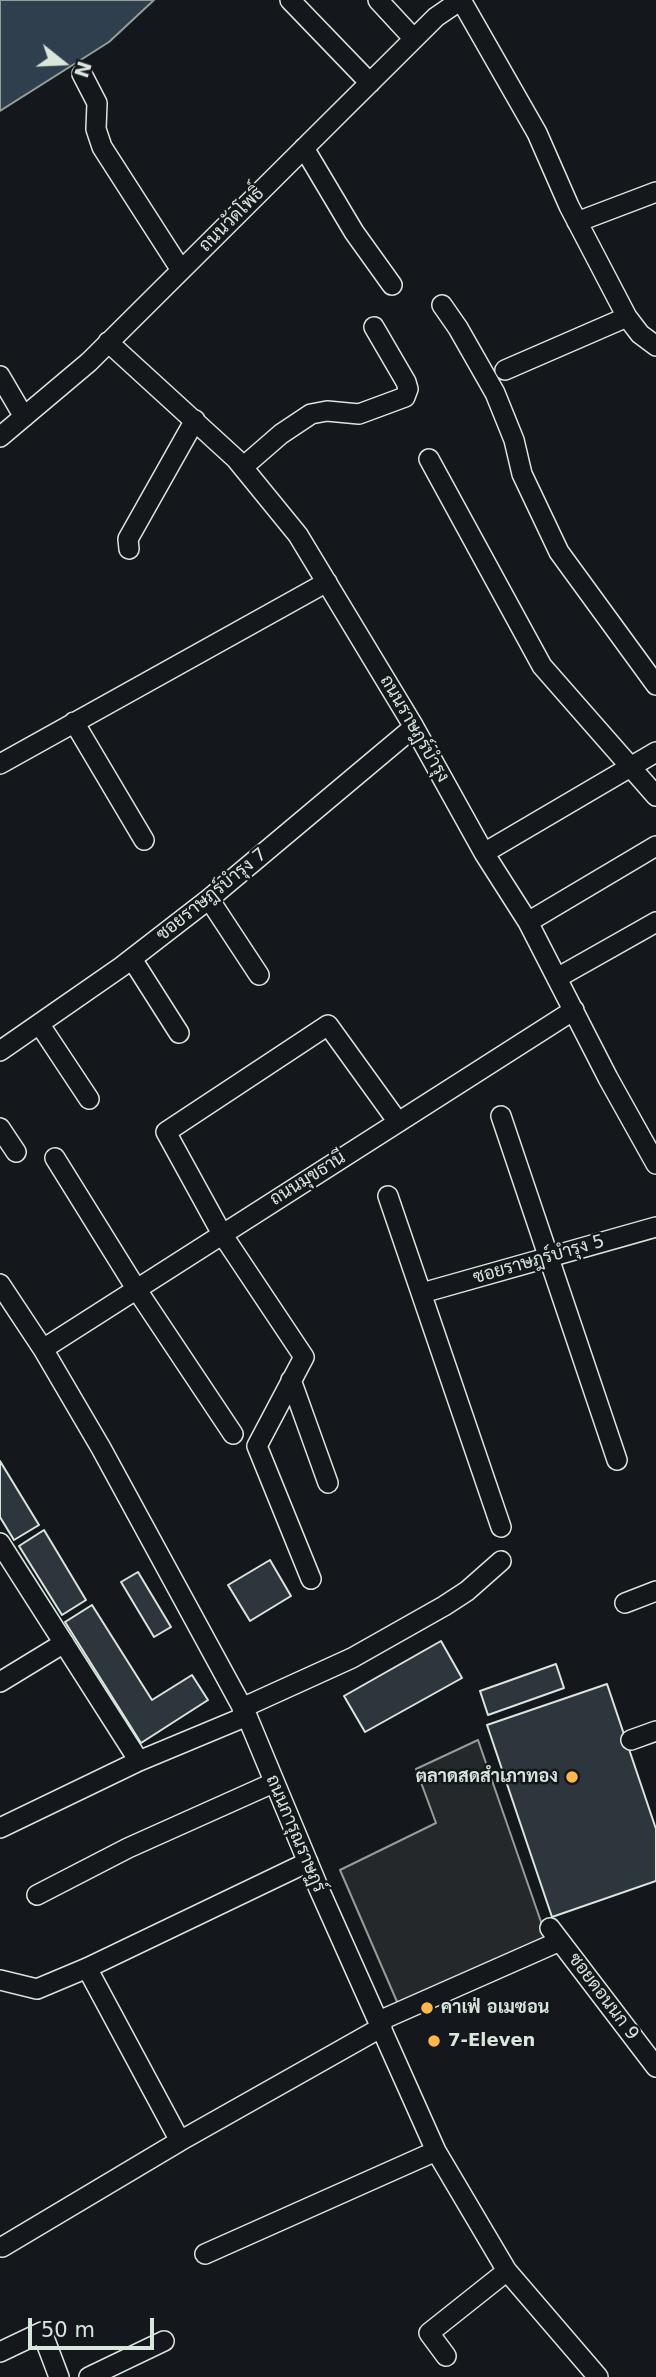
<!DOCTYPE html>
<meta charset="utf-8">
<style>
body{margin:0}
#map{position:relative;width:656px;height:2377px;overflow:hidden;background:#14181c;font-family:"DejaVu Sans",sans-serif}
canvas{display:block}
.north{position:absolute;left:28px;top:28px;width:70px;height:70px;-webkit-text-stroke:5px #14181c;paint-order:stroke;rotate:108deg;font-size:19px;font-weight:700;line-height:28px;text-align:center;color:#d8e6dc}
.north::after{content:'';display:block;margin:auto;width:24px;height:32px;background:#d8e6dc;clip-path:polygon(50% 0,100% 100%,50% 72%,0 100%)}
.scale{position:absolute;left:28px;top:2318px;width:126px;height:32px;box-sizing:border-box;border:4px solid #d8e6dc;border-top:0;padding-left:9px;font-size:21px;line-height:24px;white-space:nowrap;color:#d8e6dc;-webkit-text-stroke:5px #14181c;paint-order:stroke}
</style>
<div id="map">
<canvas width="656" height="2377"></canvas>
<div class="north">N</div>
<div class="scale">50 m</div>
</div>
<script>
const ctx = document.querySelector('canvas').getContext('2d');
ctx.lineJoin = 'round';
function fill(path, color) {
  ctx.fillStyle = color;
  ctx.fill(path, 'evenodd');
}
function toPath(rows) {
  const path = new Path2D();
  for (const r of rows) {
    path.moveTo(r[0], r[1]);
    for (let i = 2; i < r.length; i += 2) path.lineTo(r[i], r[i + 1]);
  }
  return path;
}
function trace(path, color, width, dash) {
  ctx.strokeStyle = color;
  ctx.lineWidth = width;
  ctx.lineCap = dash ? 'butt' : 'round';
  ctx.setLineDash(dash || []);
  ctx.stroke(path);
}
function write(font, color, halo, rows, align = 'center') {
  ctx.font = font + ' "DejaVu Sans",Sarabun,sans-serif';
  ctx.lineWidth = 5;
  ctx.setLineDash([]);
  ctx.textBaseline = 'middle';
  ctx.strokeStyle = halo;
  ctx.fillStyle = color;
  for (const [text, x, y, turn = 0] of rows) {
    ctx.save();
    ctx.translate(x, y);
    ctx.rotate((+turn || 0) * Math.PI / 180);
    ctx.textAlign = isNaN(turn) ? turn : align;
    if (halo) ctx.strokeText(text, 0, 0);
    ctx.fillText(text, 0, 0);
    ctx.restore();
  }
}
const parking = toPath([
 [478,1740,548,1942,398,2004,340,1870,436,1823,416,1769,478,1740]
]);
const water = toPath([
 [0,0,154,0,109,42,0,111,0,0]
]);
const building = toPath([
 [0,1461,39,1525,14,1540,0,1517,0,1461],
 [44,1530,86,1600,62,1615,19,1546,44,1530],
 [270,1560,291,1596,250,1621,228,1585,270,1560],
 [138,1572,171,1627,154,1637,121,1582,138,1572],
 [92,1605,152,1700,192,1675,208,1700,141,1743,65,1622,92,1605],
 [441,1641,462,1678,365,1732,344,1696,441,1641],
 [556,1664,564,1688,488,1715,480,1691,556,1664],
 [607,1684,656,1829,656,1881,552,1917,487,1725,607,1684]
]);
const minor = toPath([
 [290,0,370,83],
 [378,0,414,39],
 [461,0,537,133,569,206,627,317,640,334,656,346],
 [82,74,97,103,96,129,102,147,181,270],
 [304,148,354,232,392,285],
 [577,222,656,192],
 [442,305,458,328,495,393,514,440,522,474,559,552,656,685],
 [108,342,236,459,298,535,414,727,484,853,528,922,608,1078,656,1164],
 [505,370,627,317],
 [0,376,24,417],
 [0,437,89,362,436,17,461,0],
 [429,459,542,666,656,796],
 [243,467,281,434,311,414,327,411,359,414,405,397,408,389,406,382,374,327],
 [129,549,128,539,195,420],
 [74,722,144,840],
 [0,764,327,582],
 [484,853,656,752],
 [209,899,259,975],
 [528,922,656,846],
 [132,959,179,1033],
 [557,978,656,922],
 [40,1025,89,1099],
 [0,1051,121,967,209,899,414,727],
 [501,1116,617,1460],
 [0,1128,16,1152],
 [55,1158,137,1290,233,1434],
 [388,1196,501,1527],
 [0,1284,43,1349,101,1448,247,1716,319,1889,436,2151,507,2271,598,2377],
 [422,1293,656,1227],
 [43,1349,574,1010],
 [291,1380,328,1483],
 [0,1543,139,1761],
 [311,1579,257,1446,304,1357,222,1234,166,1132,328,1025,398,1122],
 [625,1603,656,1591],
 [0,1682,64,1643],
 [242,1708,352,1658,444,1606,467,1591,501,1561],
 [631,1740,656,1731],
 [0,1828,139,1761,247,1716],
 [37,1895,128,1848,273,1783],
 [550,1928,656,2067],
 [87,1968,180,2141],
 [0,1980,37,1989,87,1968,308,1862],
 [379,2021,560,1941],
 [2,2247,180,2141,382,2027],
 [205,2254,436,2151],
 [0,2352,42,2332,59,2377],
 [446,2356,429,2333,507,2271],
 [89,2377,164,2341]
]);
const markers = [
 [572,1777,7,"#ffb74d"],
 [427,2008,7,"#ffb74d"],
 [434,2041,7,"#ffb74d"]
];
const streetNames = [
 ["ถนนวัดโพธิ์",232,220,-45],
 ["ถนนราษฎร์บำรุง",414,729,60],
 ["ซอยราษฎร์บำรุง 7",212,895,-39],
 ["ถนนมุขธานี",308,1179,-32],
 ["ซอยราษฎร์บำรุง 5",539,1260,-16],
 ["ถนนการุณราษฏร์",295,1834,67],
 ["ซอยดอนนก 9",603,1997,53]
];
const poiNames = [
 ["ตลาดสดสำเภาทอง",558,1777,"right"],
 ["คาเฟ่ อเมซอน",441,2008],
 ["7-Eleven",448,2041]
];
fill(parking, '#24282b');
trace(parking, '#939e99', 2);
fill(water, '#2f3f4d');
trace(water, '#939e99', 2);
fill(building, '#2c363c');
trace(building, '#d8e6dc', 2);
trace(minor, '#d8e6dc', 22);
trace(minor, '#14181c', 19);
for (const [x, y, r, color] of markers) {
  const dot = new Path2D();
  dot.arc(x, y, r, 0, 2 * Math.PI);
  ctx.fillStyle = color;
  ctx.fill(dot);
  trace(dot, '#14181c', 2.5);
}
write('18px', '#d8e6dc', '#14181c', streetNames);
write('bold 18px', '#d8e6dc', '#14181c', poiNames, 'left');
</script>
